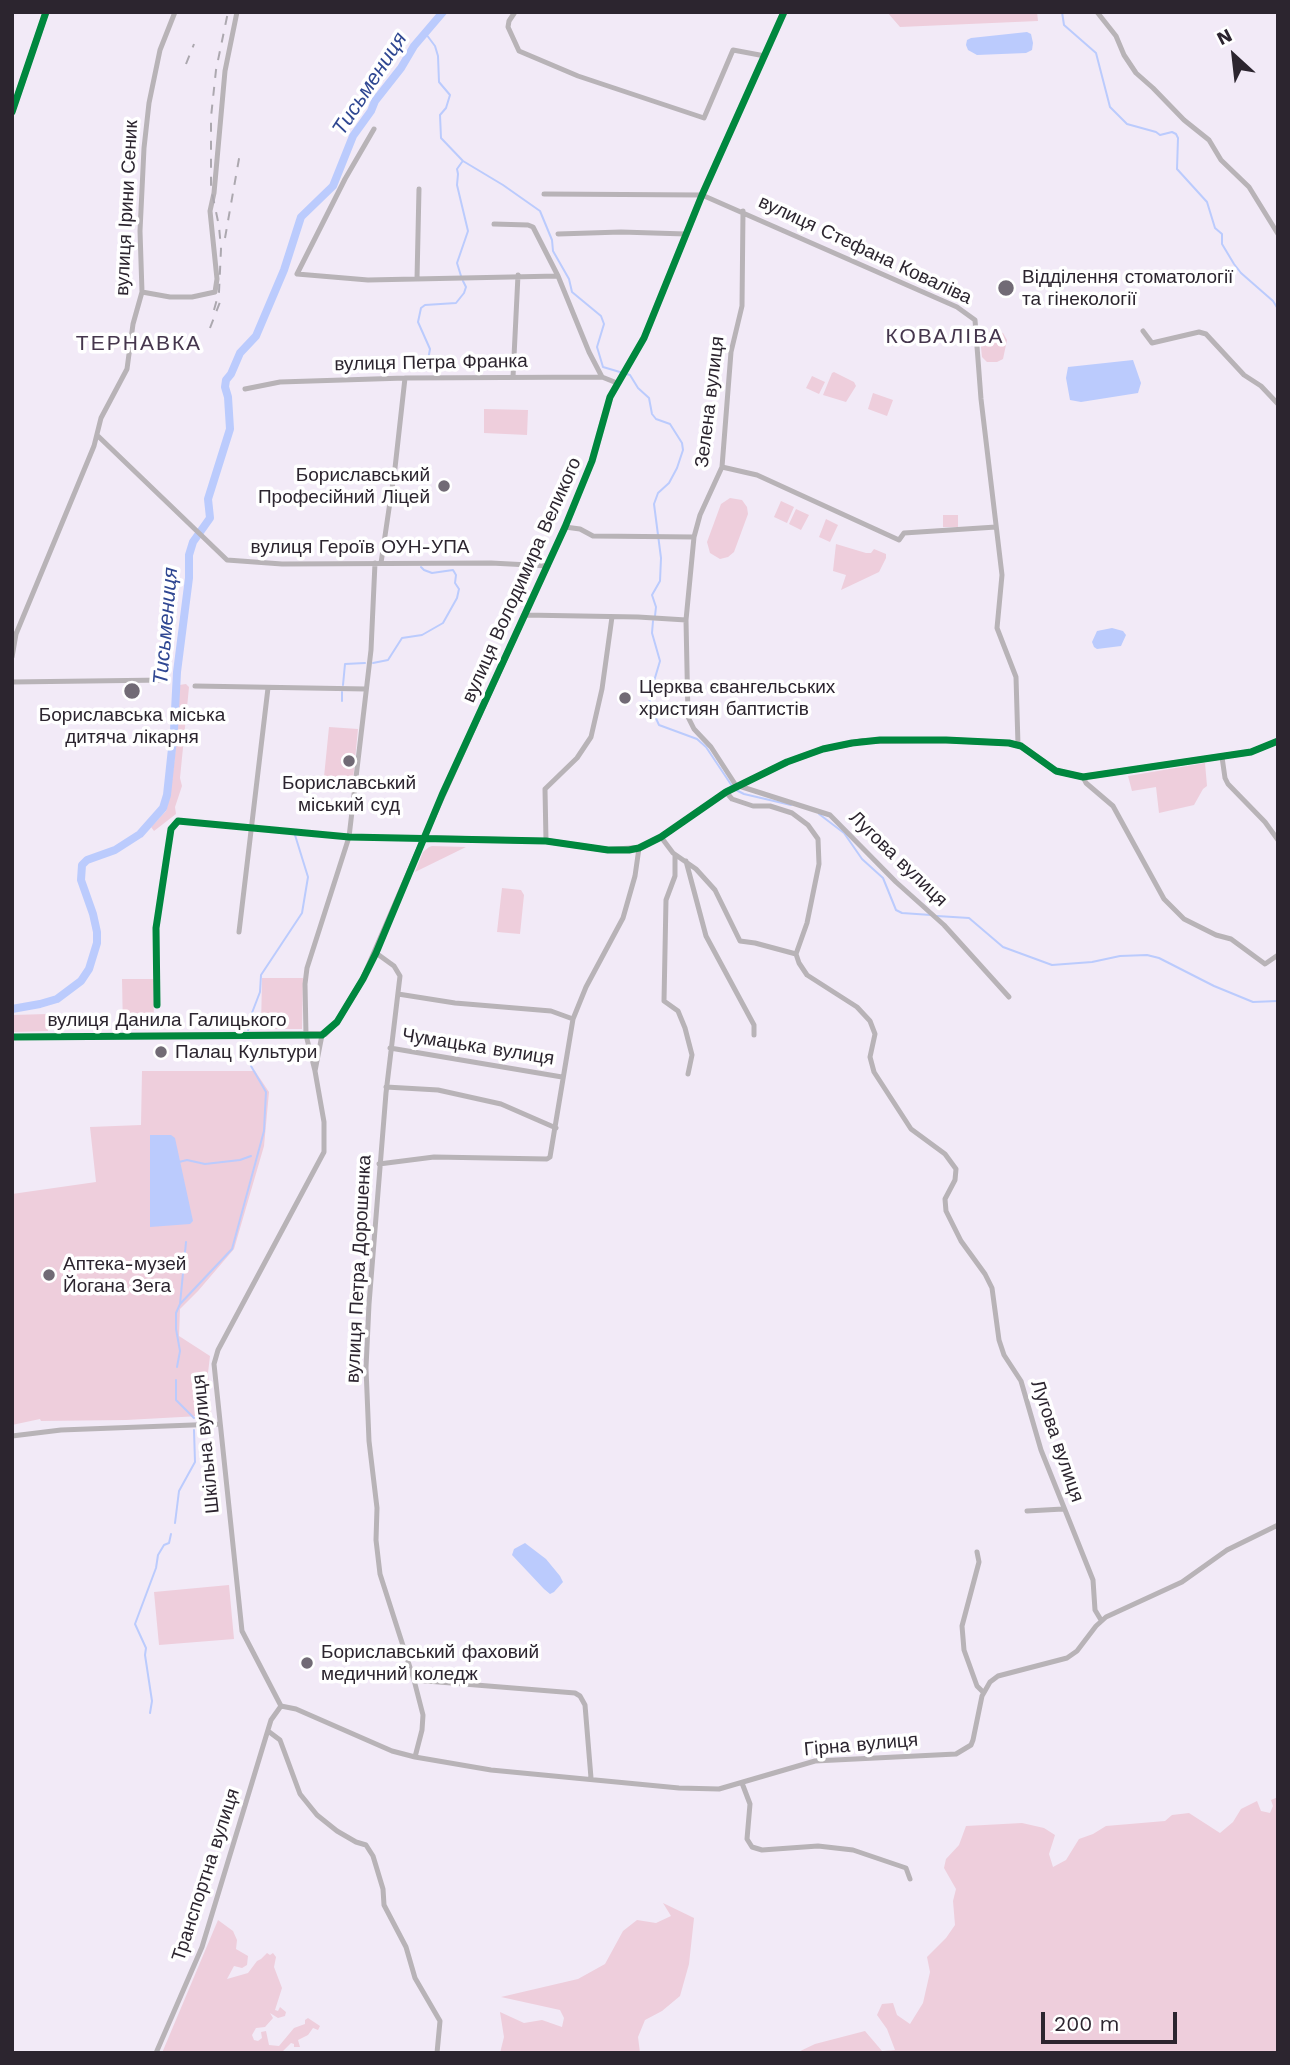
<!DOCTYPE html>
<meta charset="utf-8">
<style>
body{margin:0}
#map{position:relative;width:1290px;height:2065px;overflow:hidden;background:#f2eaf7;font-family:"Work Sans",sans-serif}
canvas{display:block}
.frame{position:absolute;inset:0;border:14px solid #2c252f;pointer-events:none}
.north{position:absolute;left:1199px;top:21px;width:70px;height:70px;-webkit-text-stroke:5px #fff;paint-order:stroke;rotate:333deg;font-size:19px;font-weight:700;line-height:28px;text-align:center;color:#2c252f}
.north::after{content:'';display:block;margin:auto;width:24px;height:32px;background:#2c252f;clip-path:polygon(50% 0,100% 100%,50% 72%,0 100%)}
.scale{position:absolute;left:1041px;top:2012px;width:136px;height:32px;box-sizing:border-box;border:4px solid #2c252f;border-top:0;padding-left:9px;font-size:21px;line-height:24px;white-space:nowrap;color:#2c252f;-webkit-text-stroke:5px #fff;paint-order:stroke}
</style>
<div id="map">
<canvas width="1290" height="2065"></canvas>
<div class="frame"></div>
<div class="north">N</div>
<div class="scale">200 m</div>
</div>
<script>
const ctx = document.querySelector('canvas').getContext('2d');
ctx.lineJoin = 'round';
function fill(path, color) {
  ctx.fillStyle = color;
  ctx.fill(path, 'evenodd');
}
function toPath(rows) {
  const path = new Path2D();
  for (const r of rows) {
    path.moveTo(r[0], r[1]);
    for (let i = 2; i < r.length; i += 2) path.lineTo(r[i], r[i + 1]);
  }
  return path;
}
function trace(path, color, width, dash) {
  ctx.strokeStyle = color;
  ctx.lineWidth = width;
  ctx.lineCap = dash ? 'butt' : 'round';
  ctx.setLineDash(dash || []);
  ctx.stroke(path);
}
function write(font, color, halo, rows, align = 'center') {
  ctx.font = font + ' "Work Sans",sans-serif';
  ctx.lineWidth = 7;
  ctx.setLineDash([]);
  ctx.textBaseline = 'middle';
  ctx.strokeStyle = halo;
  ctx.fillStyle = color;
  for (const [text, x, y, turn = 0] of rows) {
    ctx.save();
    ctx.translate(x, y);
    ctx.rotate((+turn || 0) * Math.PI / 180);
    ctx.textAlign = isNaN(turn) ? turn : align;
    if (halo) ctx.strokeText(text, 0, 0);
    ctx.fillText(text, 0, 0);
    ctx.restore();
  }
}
const green = toPath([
 [887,12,1037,12,1038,21,900,27],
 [992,330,1003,333,1007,340,1003,359,997,362,987,362,982,357,980,338,983,334],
 [834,372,854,382,856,386,846,402,823,395,832,373],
 [812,376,825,382,819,394,806,388],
 [873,393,893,400,887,416,868,409],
 [484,409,528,410,527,435,484,433],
 [730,498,742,500,747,507,748,514,734,552,728,557,720,559,710,553,707,542,721,504],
 [781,501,794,507,787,523,774,517],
 [796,509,809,515,801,530,789,524],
 [943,515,958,515,958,527,943,527],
 [826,519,838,525,830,542,819,537],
 [836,544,866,553,871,553,874,549,886,554,886,558,879,572,841,590,846,575,833,571],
 [186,684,189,687,180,778,182,786,175,807,176,814,154,831,151,827,166,811,170,796,178,730,179,685],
 [329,727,358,729,353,780,324,777],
 [1205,763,1207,786,1203,789,1194,805,1159,813,1156,787,1132,791,1128,776],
 [429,847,432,846,466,847,415,872,423,852],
 [502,888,521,890,524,895,520,934,497,932],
 [262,978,303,978,302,1029,261,1029],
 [153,979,154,1017,177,1016,177,1028,123,1030,122,979],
 [47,1014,48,1031,14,1032,13,1015],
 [142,1071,255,1071,269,1092,264,1146,234,1249,198,1291,180,1309,179,1336,210,1356,208,1373,211,1412,200,1416,126,1420,41,1421,40,1419,12,1425,12,1194,96,1182,90,1127,141,1125],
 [229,1585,234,1639,159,1645,154,1592],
 [1278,1797,1278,2053,796,2053,815,2044,865,2031,882,2051,895,2050,887,2029,877,2015,882,2004,893,2003,897,2015,910,2024,923,2003,930,1972,927,1957,946,1938,955,1925,953,1901,956,1889,944,1868,946,1859,959,1845,966,1826,1022,1823,1044,1828,1055,1835,1049,1854,1053,1867,1066,1860,1079,1839,1093,1834,1106,1826,1165,1821,1172,1815,1189,1813,1220,1833,1233,1822,1241,1809,1257,1801,1261,1811,1270,1813,1273,1806,1271,1800],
 [663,1903,694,1918,689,1964,680,1996,662,2011,645,2020,638,2037,640,2053,500,2053,504,2037,500,2012,524,2023,542,2020,562,2027,564,2018,560,2010,501,1997,578,1979,605,1964,623,1931,637,1920,656,1923,671,1916],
 [218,1920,233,1931,237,1940,236,1949,248,1956,247,1965,242,1968,234,1966,227,1979,248,1973,257,1961,261,1959,267,1953,270,1955,273,1953,276,1957,274,1967,282,1988,275,2010,278,2011,280,2007,286,2012,285,2016,278,2018,270,2013,273,2018,265,2027,256,2028,252,2035,254,2040,258,2041,262,2038,261,2032,266,2031,269,2045,279,2046,294,2028,305,2024,305,2020,308,2018,320,2026,318,2030,313,2028,308,2035,298,2040,300,2047,294,2047,294,2044,291,2043,281,2053,162,2053]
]);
const water = toPath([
 [1027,32,1031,34,1033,43,1032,50,1026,53,977,55,968,50,966,45,967,40,971,38],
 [1133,360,1141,383,1138,393,1081,402,1070,400,1066,378,1068,367],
 [1112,628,1123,631,1126,635,1121,646,1097,649,1094,647,1092,642,1097,631],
 [150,1135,171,1135,175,1138,193,1221,190,1224,150,1227],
 [525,1543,546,1559,560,1576,563,1582,554,1592,550,1594,544,1589,512,1555,514,1549]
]);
const stream = toPath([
 [1062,12,1064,25,1096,53,1110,107,1127,124,1156,132,1160,135,1172,132,1176,134,1178,138,1177,169,1207,202,1215,228,1222,234,1222,244,1234,264,1241,273,1273,301,1278,309],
 [426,34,435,46,438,56,439,82,450,95,446,108,440,115,441,138,463,161,503,185,540,211,552,240,553,251,569,279,572,292,601,316,604,324,597,347,603,367,630,375,638,388,649,398,652,414,656,419,670,424,682,443,683,450,677,468,669,483,658,493,654,504,661,558,660,581,652,595,656,607,655,616],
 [461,276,457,263,468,231,457,185,458,174,457,169,462,162],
 [428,360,430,349,418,322,421,308,425,305,456,303,464,293,466,287,463,281],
 [653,621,652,633,660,661,649,698,654,714,659,725,697,739,706,747,732,786],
 [373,663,388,660,402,638,422,635,443,623,457,598,459,589,455,583,456,575,453,570,432,573,424,570,421,567],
 [343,685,345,664,365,663],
 [342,701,342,692],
 [736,790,744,794,791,805],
 [819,814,844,833,862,859,883,878,896,910,902,913,931,915],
 [937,916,969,918,1003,947,1052,965,1092,962,1120,956,1147,955,1159,958,1214,986,1253,1002,1278,1001],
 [248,1030,250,1018,260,992,261,975,302,913,308,877,295,835],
 [179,1162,187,1160,205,1164,240,1160,251,1156],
 [180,1304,232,1249,264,1131,265,1110,266,1092,251,1066,249,1047],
 [177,1367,180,1351,176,1329,176,1313,180,1304,186,1242],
 [176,1380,176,1400,194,1418],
 [175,1523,179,1491,195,1462,194,1430],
 [150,1713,152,1701,145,1655,146,1648,135,1624,156,1568,158,1555,164,1545,169,1543,171,1534]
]);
const river = toPath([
 [12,1009,40,1004,57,999,81,981,89,969,97,943,97,932,93,914,81,880,82,865,87,860,115,850,140,834,163,808,167,795,174,730,177,672,189,578,189,555,193,542,210,518,208,499,230,429,228,397,225,387,226,380,231,374,240,353,256,336,284,270,301,217,333,186,353,136,371,111,375,101,401,68,414,46,443,12]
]);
const minor = toPath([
 [515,12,509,21,508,27,519,51,578,76,704,118,733,50,765,56],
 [1097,12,1116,36,1124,55,1136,73,1153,88,1184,120,1209,140,1221,160,1249,187,1278,234],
 [374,129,345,179,297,274,368,280,558,276],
 [544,194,702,195,932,296,957,307,975,320,981,399,1002,575,997,628,1016,677,1018,745],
 [494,224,528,225,533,227,558,276,589,352,602,377],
 [558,234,621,232,686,234],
 [417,279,419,189],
 [142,292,170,297,192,297,215,292,217,279,210,211,214,193,225,71,237,12],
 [1143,331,1152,343,1199,332,1206,334,1244,375,1261,386,1278,404],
 [513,377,518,275],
 [245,389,280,382,405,378,602,377,617,383],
 [98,436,227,560,282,564,491,563,548,566],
 [722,467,757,475,899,540,904,533,996,527],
 [565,527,580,529,593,536,694,537],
 [381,563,395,468,405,378],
 [524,615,638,617,686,620],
 [12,634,16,634,94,446,101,418,127,369,133,324,142,292,140,231,144,148,149,103,160,50,175,12],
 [12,657,16,634],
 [12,682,165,680],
 [195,686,366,689],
 [1222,757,1225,778,1228,784,1265,822,1278,840],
 [1083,777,1086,783,1113,806,1164,899,1184,919,1216,935,1231,939,1265,964,1278,955],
 [739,786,830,815,896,882,944,925,1009,997],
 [737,787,711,747,694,729,688,717,686,620,694,537,700,515,722,467,731,352,742,306,743,211],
 [726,792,732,799,753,806,770,806,792,813,808,825,818,839,819,864,807,923,796,954,799,963,807,975,857,1007,870,1021,875,1034,870,1057,874,1072,911,1129,945,1154,956,1169,955,1180,945,1199,946,1211,961,1241,985,1274,992,1288,999,1340,1004,1355,1021,1381,1041,1450,1093,1580,1095,1610,1101,1620],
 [661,837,673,853,696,869,715,890,740,941,755,943,796,954],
 [546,841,545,789,577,758,591,737,602,689,612,617],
 [675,855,675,876,666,900,664,1001,678,1011,685,1028,692,1055,688,1074],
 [686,861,706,936,754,1025,754,1035],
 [239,932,268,688],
 [376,953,394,966,400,976,386,1093,369,1304,366,1368,369,1441,377,1508,376,1540,380,1574,414,1680,423,1715,422,1730,415,1757],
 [398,994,455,1003,551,1011,573,1019],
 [157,1005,156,928,171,829,178,821,349,837,424,838,565,527,592,461,610,397,644,338,702,195,784,12],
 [390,1048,562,1077],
 [315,1071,322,1035],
 [386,1087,438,1090,501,1104,556,1128],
 [379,1164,434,1157,547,1159,550,1157,573,1019,586,987,623,918,635,876,639,848],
 [12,1436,61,1430,219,1424],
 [1027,1511,1063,1509],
 [977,1552,979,1562,962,1626,964,1650,977,1686,983,1692],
 [414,1680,575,1693,580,1696,585,1705,591,1778],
 [281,1706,242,1631,214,1364,218,1350,324,1152,324,1122,315,1071,306,1035,305,984,307,968,349,837,371,650,375,563],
 [281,1706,296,1709,392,1751,415,1757,491,1770,679,1788,719,1789,815,1761,956,1754,971,1745,973,1740,982,1696,990,1682,998,1676,1067,1658,1077,1651,1096,1626,1106,1617,1182,1582,1227,1550,1278,1525],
 [268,1731,280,1740,300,1794,317,1815,337,1831,356,1842,366,1845,373,1856,383,1889,384,1905,406,1947,415,1978,440,2021,437,2053],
 [742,1783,750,1804,747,1839,752,1847,762,1850,818,1846,853,1850,906,1868,910,1879],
 [156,2053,202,1947,271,1720,281,1706]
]);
const major = toPath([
 [12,112,46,12],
 [12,1037,325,1034,337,1022,363,979,424,838,546,841,608,850,639,848,661,837,726,792,787,762,823,749,863,741,946,740,1009,743,1021,746,1056,771,1083,777,1251,752,1278,741]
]);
const rail = toPath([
 [186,64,194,44],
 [225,238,240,153],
 [214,310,219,292,221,249,219,226,211,188,211,117,216,70,228,12],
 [210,328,220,302]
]);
const cycleway = toPath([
 [12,112,46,12],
 [157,1005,156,928,171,829,178,821,349,837,546,841,608,850,629,850,639,848,661,837,726,792,787,762,823,749,852,743,880,740,946,740,1009,743,1021,746,1056,771,1083,777,1251,752,1278,741],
 [12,1037,322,1035,337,1022,363,979,376,953,442,795,565,527,592,461,610,397,644,338,702,195,784,12]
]);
const markers = [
 [1006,288,9,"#716a75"],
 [444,486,7,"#716a75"],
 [132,691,9,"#716a75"],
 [625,698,7,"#716a75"],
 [349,761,7,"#716a75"],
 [161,1052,7,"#716a75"],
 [49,1275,7,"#716a75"],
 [307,1663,7,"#716a75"]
];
const streetNames = [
 ["вулиця Ірини Сеник",127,208,-87],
 ["вулиця Стефана Коваліва",865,250,25],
 ["вулиця Петра Франка",431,363,-1],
 ["Зелена вулиця",710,402,-83],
 ["вулиця Героїв ОУН-УПА",360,547],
 ["вулиця Володимира Великого",522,580,-66],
 ["Лугова вулиця",898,859,44],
 ["вулиця Данила Галицького",167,1020],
 ["Чумацька вулиця",478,1047,9],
 ["вулиця Петра Дорошенка",359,1269,-87],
 ["Лугова вулиця",1057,1441,71],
 ["Шкільна вулиця",206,1444,-96],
 ["Гірна вулиця",861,1745,-5],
 ["Транспортна вулиця",206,1875,-72]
];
const poiNames = [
 ["Відділення стоматології",1022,277],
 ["та гінекології",1022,299],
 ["Бориславський",430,475,"right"],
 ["Професійний Ліцей",430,497,"right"],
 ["Церква євангельських",639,687],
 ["християн баптистів",639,709],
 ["Бориславська міська",132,715,"center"],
 ["дитяча лікарня",132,737,"center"],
 ["Бориславський",349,783,"center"],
 ["міський суд",349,805,"center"],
 ["Палац Культури",175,1052],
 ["Аптека-музей",63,1264],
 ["Йогана Зега",63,1286],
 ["Бориславський фаховий",321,1652],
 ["медичний коледж",321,1674]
];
const waterNames = [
 ["Тисьмениця",370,84,-57],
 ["Тисьмениця",166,626,-85]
];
const neighbourhoodNames = [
 ["КОВАЛІВА",945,337],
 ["ТЕРНАВКА",139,344]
];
fill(green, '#eecedc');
fill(water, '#bbcbfd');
trace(stream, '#bbcbfd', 2);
trace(river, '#bbcbfd', 8);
trace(minor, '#b8b3b7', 5);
trace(major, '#b1acb2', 6);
trace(rail, '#aca8af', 2, [9, 9]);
trace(cycleway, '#00873e', 7);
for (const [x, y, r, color] of markers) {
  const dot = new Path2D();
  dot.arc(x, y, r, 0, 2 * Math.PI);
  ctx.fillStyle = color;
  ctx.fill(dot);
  trace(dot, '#fff', 2.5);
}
write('19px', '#2c252f', '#fff', streetNames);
write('19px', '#2c252f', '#fff', poiNames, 'left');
write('italic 21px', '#2f4792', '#fff', waterNames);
ctx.letterSpacing = '2px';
write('21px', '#45364d', '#fff', neighbourhoodNames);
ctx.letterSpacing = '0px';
</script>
